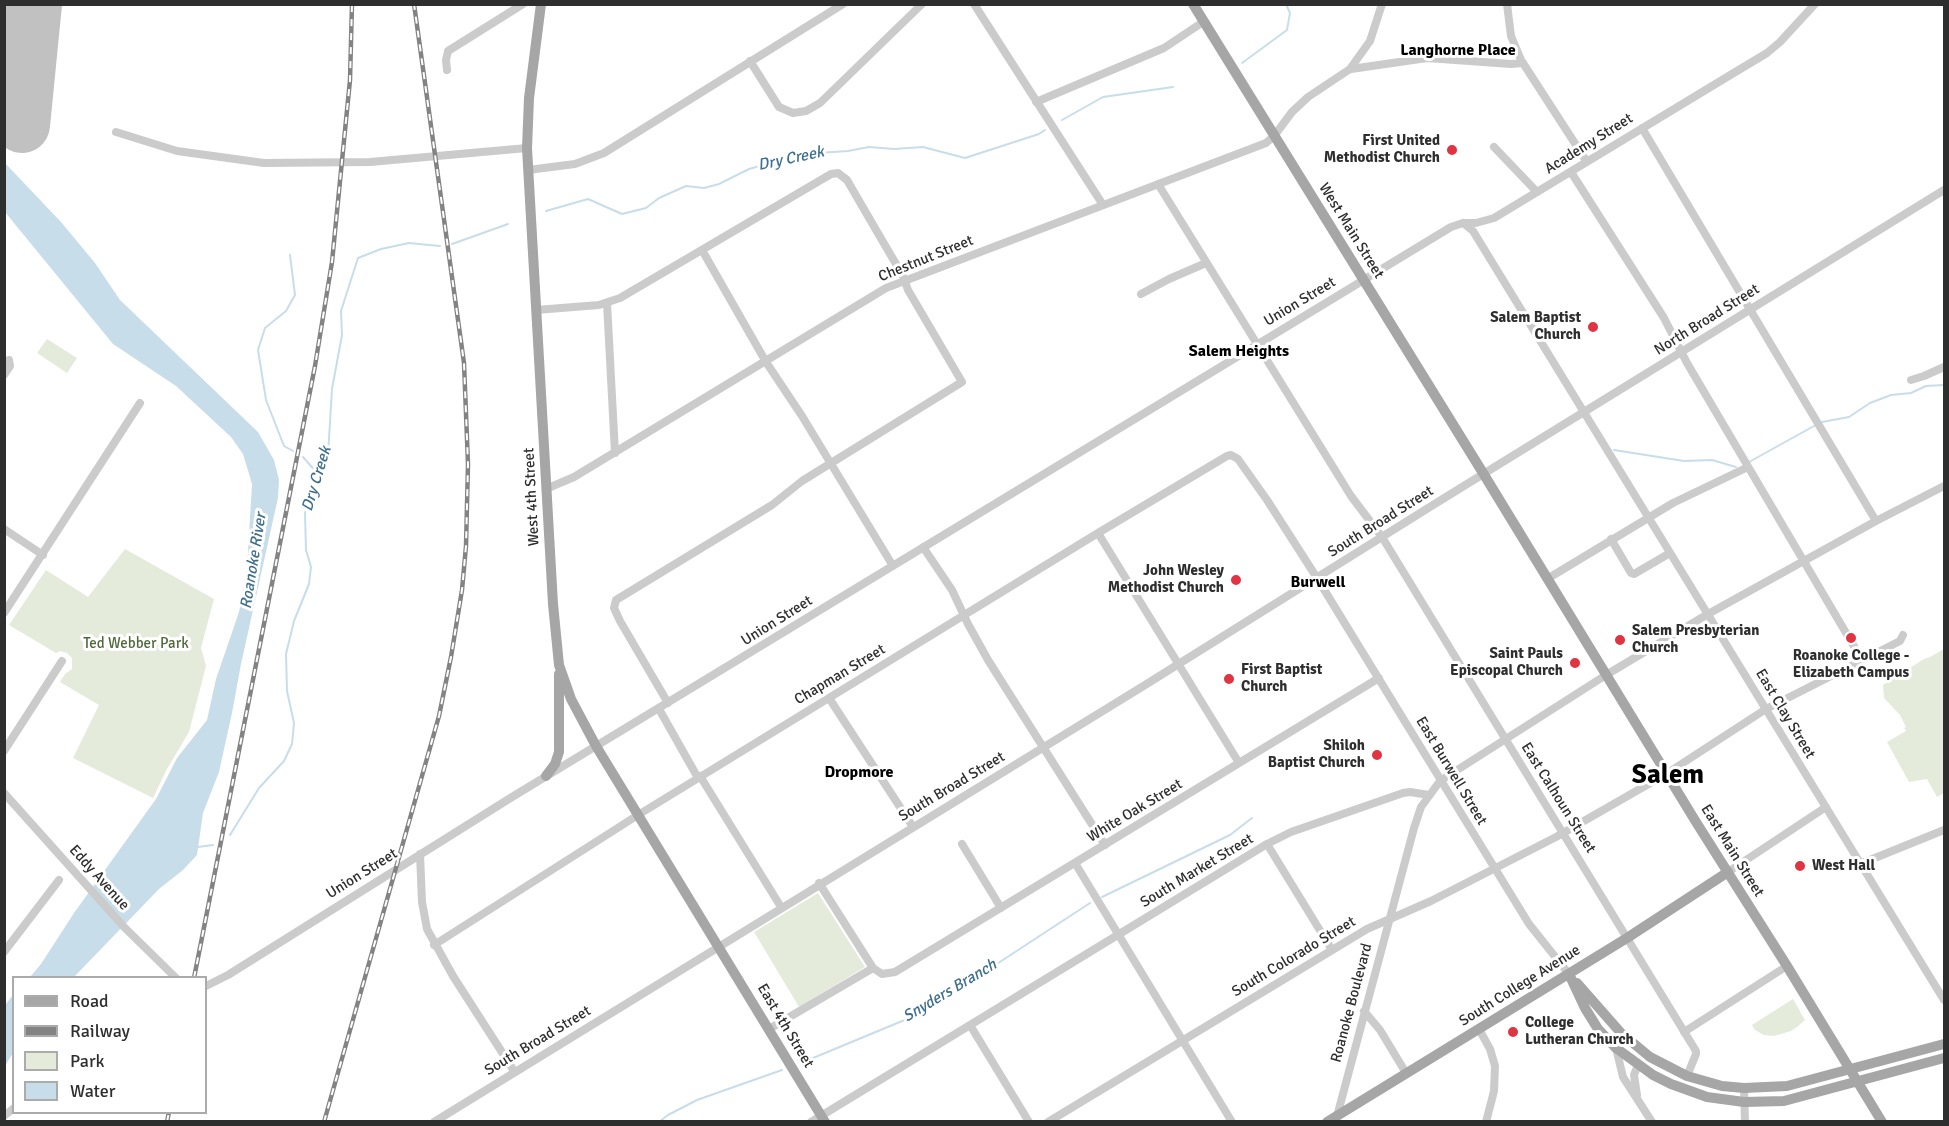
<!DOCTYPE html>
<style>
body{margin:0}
#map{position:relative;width:1949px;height:1126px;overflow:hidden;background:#fff;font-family:Signika,sans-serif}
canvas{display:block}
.frame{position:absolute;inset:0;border:6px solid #2e2e2e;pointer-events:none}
.legend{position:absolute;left:12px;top:976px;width:195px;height:138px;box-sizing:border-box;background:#fff;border:2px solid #ababab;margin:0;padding:8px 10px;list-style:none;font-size:18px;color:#2e2e2e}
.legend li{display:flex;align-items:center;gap:12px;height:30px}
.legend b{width:30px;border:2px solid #ababab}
</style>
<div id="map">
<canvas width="1949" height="1126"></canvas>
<div class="frame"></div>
<ul class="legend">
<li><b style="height:8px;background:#a6a6a6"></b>Road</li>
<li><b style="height:8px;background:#838383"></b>Railway</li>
<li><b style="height:16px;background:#e4ebdb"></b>Park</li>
<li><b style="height:16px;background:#c8ddea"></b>Water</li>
</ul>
</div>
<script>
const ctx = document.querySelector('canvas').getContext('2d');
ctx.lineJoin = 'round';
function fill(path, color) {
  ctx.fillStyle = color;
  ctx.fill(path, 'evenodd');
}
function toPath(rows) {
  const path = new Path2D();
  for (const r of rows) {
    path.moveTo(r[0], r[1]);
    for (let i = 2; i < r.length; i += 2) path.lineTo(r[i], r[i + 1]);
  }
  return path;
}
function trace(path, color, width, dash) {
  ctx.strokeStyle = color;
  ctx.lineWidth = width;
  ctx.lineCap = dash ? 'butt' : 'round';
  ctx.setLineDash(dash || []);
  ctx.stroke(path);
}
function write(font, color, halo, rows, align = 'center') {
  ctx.font = font + ' Signika,sans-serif';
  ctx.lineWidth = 6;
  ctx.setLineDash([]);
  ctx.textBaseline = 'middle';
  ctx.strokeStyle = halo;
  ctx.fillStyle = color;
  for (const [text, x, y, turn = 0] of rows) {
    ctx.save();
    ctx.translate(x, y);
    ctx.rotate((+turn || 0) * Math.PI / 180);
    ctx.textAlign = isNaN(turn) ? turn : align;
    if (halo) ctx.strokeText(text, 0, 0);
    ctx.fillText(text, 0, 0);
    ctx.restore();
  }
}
const green = toPath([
 [47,339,77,358,67,373,37,353],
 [125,549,214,599,201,648,206,666,189,732,167,769,153,798,73,758,99,705,60,682,65,674,72,669,72,658,67,653,60,651,56,653,9,625,46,570,88,597],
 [1944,649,1944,793,1937,797,1927,779,1909,782,1887,742,1906,731,1904,728,1906,727,1900,715,1884,698,1883,685,1924,659,1930,657],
 [818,893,865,967,799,1007,754,932],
 [1793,999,1805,1020,1797,1027,1791,1031,1774,1036,1764,1035,1755,1030,1752,1025]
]);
const water = toPath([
 [4,162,61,222,95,263,120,300,258,432,274,460,279,480,278,498,241,664,232,713,219,772,203,813,197,855,183,870,159,889,74,977,30,977,41,964,74,913,156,799,177,758,207,720,216,679,239,612,247,569,252,484,243,454,231,437,176,386,113,344,5,212],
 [13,995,13,1053,5,1066,5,1005]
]);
const stream = toPath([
 [1242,63,1287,30,1290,13,1286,4],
 [1062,120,1103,97,1173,87],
 [546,211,588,199,622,214,646,208,659,198,686,186,704,188,719,184,749,169,803,154,848,151,869,147,894,149,923,147,965,158,1039,134,1045,130],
 [452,244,508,224],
 [290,255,295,295,286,311,265,328,258,350,266,400,284,446,293,451],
 [1822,422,1849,417,1870,403,1891,395,1911,393,1926,386,1944,385],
 [1614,450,1684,461,1712,460,1736,467],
 [303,457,318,474],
 [1749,462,1814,426],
 [230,835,259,788,284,761,292,744,294,723,287,691,286,654,294,621,309,584,311,567,306,550,305,513,318,474,328,455,332,389,342,335,341,311,358,258,381,249,409,243,440,246],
 [198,847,213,845],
 [1102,897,1230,835,1252,818],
 [801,1063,907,1019,959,983,986,971,1090,903],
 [659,1122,668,1115,697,1100,782,1070]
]);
const runway = toPath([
 [22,125,34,4]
]);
const minor = toPath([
 [974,4,1103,205],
 [1507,4,1511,36,1521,60,1587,162],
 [750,61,779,107,793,113,806,111,820,103,922,4],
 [1351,69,1427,58,1511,64,1523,63],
 [447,70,446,60,448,51,523,4],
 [1036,102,1164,48,1203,22],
 [1642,128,1876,521],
 [116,132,177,151,264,163,370,162,527,148],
 [1494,147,1537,192],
 [528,170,575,164,604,153,843,4],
 [1571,172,1664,318,1687,363,1862,660],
 [1158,184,1351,496,1382,537,1696,1051,1696,1054,1687,1076],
 [1463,223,1473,231,1944,1000],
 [702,250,766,362,802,416,893,566],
 [1141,294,1169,279,1206,263],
 [607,303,615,453],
 [536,310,599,305,620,298,831,174,838,173,847,180,872,223,903,276,908,290,962,382,802,481,772,505,616,600,614,608,620,621,668,703],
 [4,375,10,366,9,360],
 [1911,380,1924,376,1944,367],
 [546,489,574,477,886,288,1266,143,1274,136,1292,112,1308,97,1350,69,1370,41,1382,4],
 [4,529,43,555],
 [1098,533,1239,763],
 [1611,539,1631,573,1634,574,1670,553],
 [923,547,952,590,968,624,988,660,1105,845],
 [1547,579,1673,503,1748,467],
 [4,613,140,403],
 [829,698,913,827],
 [659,709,698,778],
 [4,751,62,661],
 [700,776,781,907],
 [4,793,124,927,176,978],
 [962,844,1001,908],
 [1267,844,1332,950],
 [420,854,422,902,427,929,453,976,514,1071],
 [1075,863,1232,1122],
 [1860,864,1944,830],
 [1728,872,1826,807],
 [819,883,873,968,882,974,895,972,1379,678],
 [434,945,638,815,1098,533,1227,456,1231,455,1238,459,1267,500,1317,578,1529,924,1569,974],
 [4,952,59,880],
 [206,986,228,975,512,797,1451,227,1463,223,1476,223,1494,218,1732,74,1767,53,1780,42,1815,4],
 [1364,1011,1380,1030,1406,1073],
 [970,1025,1029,1122],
 [769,1029,873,968],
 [1479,1029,1490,1049,1495,1066,1494,1091,1486,1122],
 [1684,1032,1787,966],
 [1616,1048,1623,1077,1652,1122],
 [1744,1088,1745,1122],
 [1637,1095,1634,1075,1638,1065],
 [4,1116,14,1108],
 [1336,1120,1414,828,1421,807,1440,781,1606,675,1708,614,1876,521,1944,486],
 [434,1122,1145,685,1433,505,1944,190],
 [811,1122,1267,844,1291,832,1403,793,1410,792,1429,795],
 [1048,1122,1367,929,1431,901,1556,837,1666,774,1766,709,1900,641,1903,635]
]);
const major = toPath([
 [541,4,529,98,527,148,553,604,559,665,571,699,596,746,825,1122],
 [1193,4,1483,473,1696,822,1787,966,1882,1122],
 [546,776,555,764,559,752,559,674],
 [1569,974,1585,1008,1598,1029,1616,1048,1653,1075,1671,1084,1707,1097,1744,1102,1784,1101,1944,1058],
 [1577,983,1621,1033,1650,1057,1687,1076,1722,1086,1744,1088,1787,1086,1944,1044],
 [1327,1122,1627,938,1728,872]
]);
const rail = toPath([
 [194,978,315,366,332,262,350,80,352,4],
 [167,1122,169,1112],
 [324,1122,439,716,451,657,462,590,466,546,468,464,464,363,414,4]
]);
const markers = [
 [1452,150,6,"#e03443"],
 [1593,327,6,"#e03443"],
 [1236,580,6,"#e03443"],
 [1851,638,6,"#e03443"],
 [1620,640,6,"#e03443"],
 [1575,663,6,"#e03443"],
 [1229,679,6,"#e03443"],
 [1377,755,6,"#e03443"],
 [1800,866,6,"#e03443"],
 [1513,1032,6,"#e03443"]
];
const poiNames = [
 ["First United",1440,141],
 ["Methodist Church",1440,158],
 ["Salem Baptist",1581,318],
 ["Church",1581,335],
 ["John Wesley",1224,571],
 ["Methodist Church",1224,588],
 ["Salem Presbyterian",1632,631,"left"],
 ["Church",1632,648,"left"],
 ["Saint Pauls",1563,654],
 ["Episcopal Church",1563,671],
 ["Roanoke College -",1851,656,"center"],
 ["Elizabeth Campus",1851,673,"center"],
 ["First Baptist",1241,670,"left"],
 ["Church",1241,687,"left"],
 ["Shiloh",1365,746],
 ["Baptist Church",1365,763],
 ["West Hall",1812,866,"left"],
 ["College",1525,1023,"left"],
 ["Lutheran Church",1525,1040,"left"]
];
const streetNames = [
 ["Academy Street",1589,144,-32],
 ["West Main Street",1351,231,58],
 ["Chestnut Street",926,259,-22],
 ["Union Street",1300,302,-31],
 ["North Broad Street",1707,320,-32],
 ["West 4th Street",532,497,-93],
 ["South Broad Street",1381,522,-32],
 ["Union Street",777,621,-32],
 ["Chapman Street",840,675,-31],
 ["East Clay Street",1785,714,59],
 ["East Burwell Street",1451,771,59],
 ["South Broad Street",952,787,-31],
 ["East Calhoun Street",1558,798,58],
 ["White Oak Street",1135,811,-31],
 ["East Main Street",1732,851,58],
 ["South Market Street",1197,871,-31],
 ["Union Street",362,874,-32],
 ["Eddy Avenue",99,878,48],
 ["South Colorado Street",1294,957,-31],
 ["South College Avenue",1520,986,-32],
 ["Roanoke Boulevard",1352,1003,-75],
 ["East 4th Street",785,1026,59],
 ["South Broad Street",538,1041,-31]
];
const parkNames = [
 ["Ted Webber Park",136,644]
];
const neighbourhoodNames = [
 ["Langhorne Place",1458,51],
 ["Salem Heights",1239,352],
 ["Burwell",1318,583],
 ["Dropmore",859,773]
];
const waterNames = [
 ["Dry Creek",791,159,-12],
 ["Dry Creek",317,479,-73],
 ["Roanoke River",254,561,-81],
 ["Snyders Branch",950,991,-31]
];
const townNames = [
 ["Salem",1668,776]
];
fill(green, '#e4ebdb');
fill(water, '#c8ddea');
trace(stream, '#c8ddea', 2);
trace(runway, '#c1c1c1', 56);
trace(minor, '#cbcbcb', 8);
trace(major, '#a6a6a6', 10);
trace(rail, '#838383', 4.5);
trace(rail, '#fff', 2, [7]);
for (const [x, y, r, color] of markers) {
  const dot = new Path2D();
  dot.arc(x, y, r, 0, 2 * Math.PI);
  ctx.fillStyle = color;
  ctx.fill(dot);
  trace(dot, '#fff', 2);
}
write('bold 15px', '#2e2e2e', '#fff', poiNames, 'right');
write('15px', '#2e2e2e', '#fff', streetNames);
write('15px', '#51683c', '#fff', parkNames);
write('bold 16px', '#000', '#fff', neighbourhoodNames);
write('italic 16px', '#3e6f8d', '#fff', waterNames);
write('bold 27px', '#000', '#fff', townNames);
</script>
